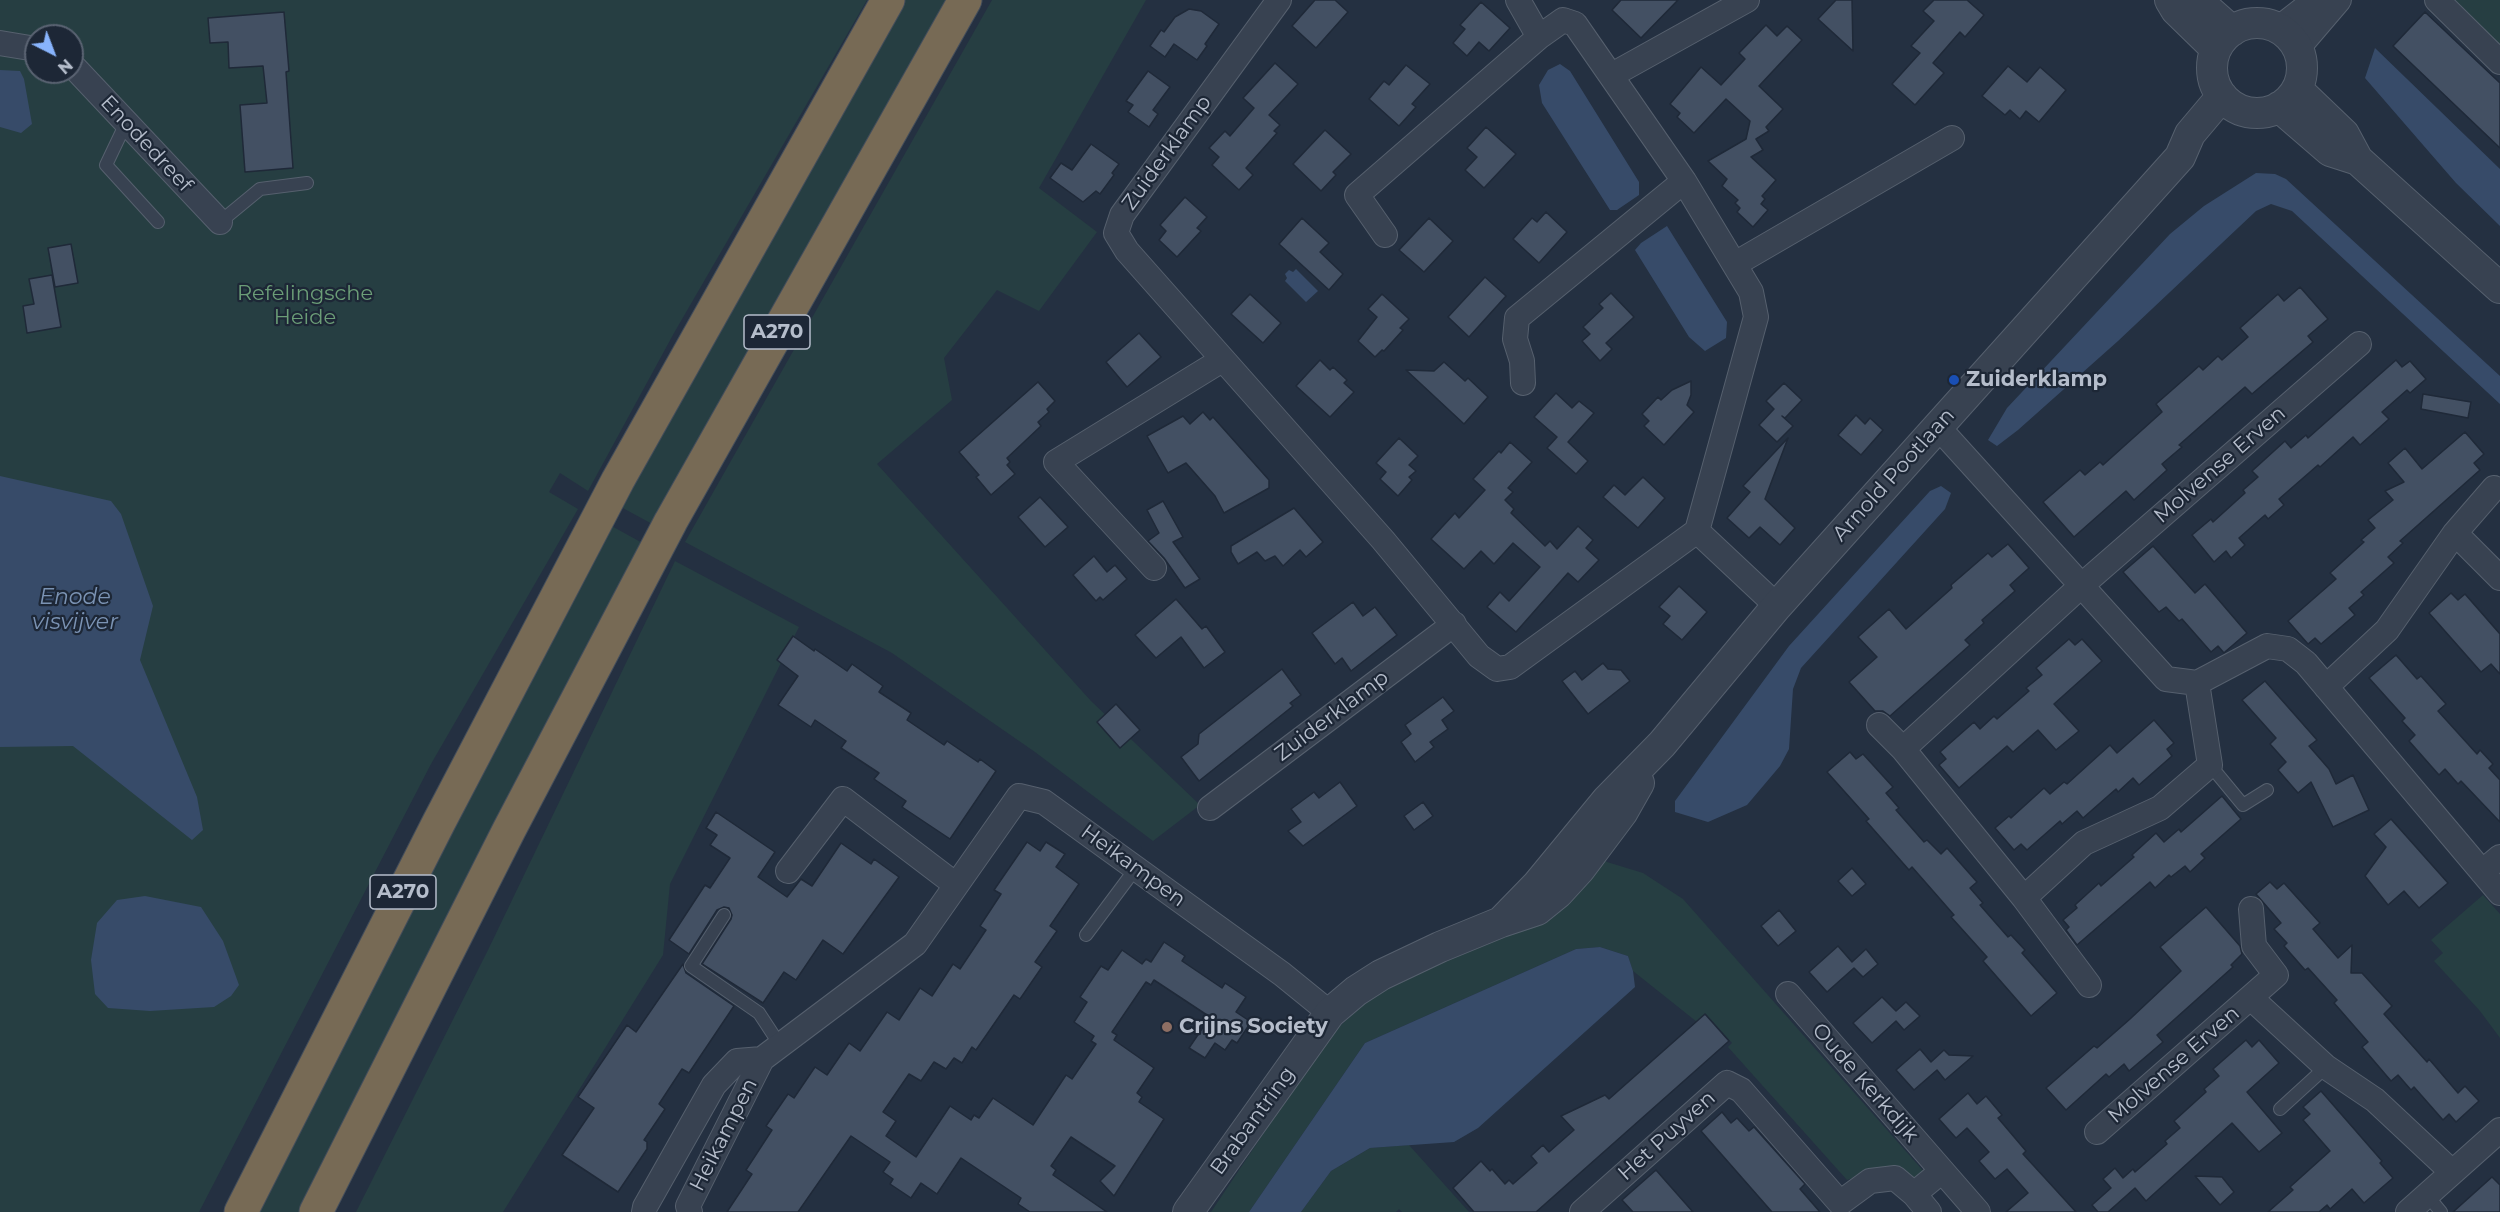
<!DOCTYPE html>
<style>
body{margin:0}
#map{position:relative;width:2500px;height:1212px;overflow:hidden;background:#243041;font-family:Montserrat,sans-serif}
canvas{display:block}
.north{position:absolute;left:24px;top:24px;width:60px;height:60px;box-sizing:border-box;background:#1d2736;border:2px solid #5a6372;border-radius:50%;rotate:138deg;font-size:16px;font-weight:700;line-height:24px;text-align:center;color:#b5bdcb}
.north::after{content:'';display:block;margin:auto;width:21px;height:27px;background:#88b4fd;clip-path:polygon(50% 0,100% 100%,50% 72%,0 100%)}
</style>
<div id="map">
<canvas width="2500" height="1212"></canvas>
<div class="north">N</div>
</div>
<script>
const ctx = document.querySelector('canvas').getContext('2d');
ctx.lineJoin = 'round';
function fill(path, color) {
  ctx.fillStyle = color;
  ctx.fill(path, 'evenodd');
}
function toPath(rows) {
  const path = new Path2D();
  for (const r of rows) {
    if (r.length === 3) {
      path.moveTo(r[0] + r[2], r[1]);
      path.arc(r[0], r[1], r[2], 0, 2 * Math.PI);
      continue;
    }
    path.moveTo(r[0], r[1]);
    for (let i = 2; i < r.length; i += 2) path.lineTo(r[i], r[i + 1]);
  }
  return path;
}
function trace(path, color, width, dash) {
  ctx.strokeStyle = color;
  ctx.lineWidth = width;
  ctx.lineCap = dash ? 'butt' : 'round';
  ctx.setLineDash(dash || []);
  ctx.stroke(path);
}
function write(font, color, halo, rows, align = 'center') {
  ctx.font = font + ' Montserrat,sans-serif';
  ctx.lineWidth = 4.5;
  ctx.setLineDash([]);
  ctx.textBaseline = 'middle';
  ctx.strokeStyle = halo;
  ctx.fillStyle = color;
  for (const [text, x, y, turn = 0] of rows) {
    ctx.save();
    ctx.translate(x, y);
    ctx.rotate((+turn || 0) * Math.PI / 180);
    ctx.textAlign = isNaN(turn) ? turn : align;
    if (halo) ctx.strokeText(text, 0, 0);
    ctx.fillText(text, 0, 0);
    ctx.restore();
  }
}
const green = toPath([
 [0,0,867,0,674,333,588,491,560,473,549,492,578,509,431,764,199,1212,0,1212],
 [36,36,72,36,72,72,36,72],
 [904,0,954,0,656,526,619,506],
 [992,0,1146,0,1039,188,1097,232,1039,311,997,290,944,358,952,400,877,464,1091,701,1200,805,1153,841,1035,752,892,653,685,542],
 [2452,0,2500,0,2500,52],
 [608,524,646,545,303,1212,255,1212],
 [675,561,799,627,670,884,663,955,503,1212,356,1212,488,950],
 [1599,856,1607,862,1643,873,1683,899,1926,1174,1911,1187,1888,1166,1847,1180,1728,1047,1732,1043,1706,1014,1697,1022,1633,971,1628,956,1600,947,1576,949,1365,1043,1249,1212,1211,1212,1328,1037,1368,1000,1483,939],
 [2483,895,2500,914,2500,1038,2480,1011,2434,961,2443,953,2431,940],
 [1409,1145,1469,1212,1402,1212,1399,1209,1396,1212,1301,1212,1331,1171,1370,1148]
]);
const water = toPath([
 [2375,48,2500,169,2500,226,2456,183,2365,78],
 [1560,64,1570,71,1639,182,1639,195,1617,210,1610,210,1542,103,1539,85,1548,70],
 [0,70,20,71,24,79,32,124,21,133,0,127],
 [2256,173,2275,174,2286,179,2500,376,2500,404,2292,211,2271,204,2256,211,2118,341,2018,430,1997,446,1988,440,2007,408,2170,234,2204,206],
 [1667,226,1727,322,1726,338,1705,351,1689,337,1635,250,1641,243],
 [1296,269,1318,291,1306,302,1285,281,1287,278,1285,274,1289,270,1293,272],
 [0,476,111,501,121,514,153,606,140,660,197,797,203,830,192,840,73,746,0,747],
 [1941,486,1951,493,1945,509,1801,668,1793,689,1789,749,1780,766,1747,805,1708,822,1675,812,1675,801,1789,646,1930,491],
 [145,896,201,907,223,941,239,985,231,996,214,1007,150,1011,108,1008,95,994,91,960,97,923,117,900],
 [1600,947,1628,956,1633,971,1635,987,1478,1128,1454,1142,1370,1148,1331,1171,1301,1212,1249,1212,1365,1043,1576,949]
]);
const building = toPath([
 [1315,0,1335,0,1348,12,1316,48,1292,26,1315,0],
 [1621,0,1678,0,1641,38,1612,10,1621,0],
 [1836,0,1852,0,1853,51,1818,19,1836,0],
 [1934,0,1967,0,1984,15,1965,37,1960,32,1933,63,1944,73,1915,105,1892,84,1920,53,1911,46,1934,21,1923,11,1934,0],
 [1481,2,1510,28,1489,51,1479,42,1467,56,1453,43,1465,29,1460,25,1481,2],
 [1189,9,1201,11,1219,24,1205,44,1207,46,1197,60,1174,44,1165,57,1150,46,1161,30,1164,32,1175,17,1189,9],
 [284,12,289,71,286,72,293,168,245,172,240,105,267,103,263,66,229,68,228,42,210,43,208,18,284,12],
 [2425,12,2500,83,2500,148,2393,46,2425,12],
 [1766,25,1777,36,1787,26,1802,40,1759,86,1783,109,1766,127,1769,131,1756,139,1763,150,1751,157,1776,180,1762,196,1765,199,1761,204,1768,210,1753,227,1737,212,1740,208,1735,203,1738,200,1722,186,1727,179,1708,161,1746,139,1750,121,1726,99,1694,133,1677,117,1680,113,1670,104,1701,67,1721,85,1745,59,1739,53,1766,25],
 [1275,63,1298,84,1269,115,1280,125,1274,131,1277,133,1246,168,1253,175,1239,190,1212,165,1219,157,1209,148,1225,131,1230,136,1254,108,1243,98,1275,63],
 [1406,65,1430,84,1412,104,1416,107,1399,126,1369,99,1384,81,1389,85,1406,65],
 [2008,66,2027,82,2040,67,2066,90,2039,122,2026,111,2020,119,2010,110,2005,115,1982,96,2008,66],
 [1148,71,1170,87,1153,110,1158,114,1149,127,1128,112,1133,105,1126,101,1148,71],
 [1486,127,1516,154,1484,188,1465,170,1477,157,1467,148,1486,127],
 [1325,130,1351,154,1333,172,1336,175,1321,191,1293,164,1325,130],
 [1091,144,1119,164,1112,173,1114,175,1100,194,1096,191,1083,202,1050,178,1061,163,1072,170,1091,144],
 [1185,197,1207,217,1197,228,1201,231,1177,257,1159,240,1166,231,1160,225,1185,197],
 [1546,212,1567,232,1539,263,1513,239,1532,218,1537,222,1546,212],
 [1302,218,1329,243,1320,252,1343,274,1329,290,1279,244,1302,218],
 [1429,218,1453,241,1424,272,1399,250,1429,218],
 [71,244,78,283,55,287,48,248,71,244],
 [52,275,61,327,27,333,23,306,34,304,29,279,52,275],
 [1485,277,1506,296,1469,337,1448,317,1485,277],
 [2300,287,2328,319,2308,336,2313,342,2252,394,2245,387,2179,445,2182,447,2162,464,2167,470,2134,500,2126,491,2074,537,2043,502,2080,470,2085,475,2100,462,2103,465,2162,412,2156,404,2189,375,2199,366,2203,370,2218,356,2222,360,2248,337,2240,328,2278,294,2284,301,2300,287],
 [1611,293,1634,317,1606,343,1612,349,1600,361,1582,341,1590,334,1583,327,1603,308,1599,304,1611,293],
 [1250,294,1281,323,1263,343,1231,314,1250,294],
 [1382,294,1409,319,1400,328,1403,330,1384,351,1382,350,1375,357,1358,341,1377,317,1368,309,1382,294],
 [1139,333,1161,357,1127,387,1106,362,1139,333],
 [1320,360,1330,370,1333,367,1347,380,1344,383,1354,392,1330,417,1296,386,1320,360],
 [2396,360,2402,367,2410,361,2426,379,2410,393,2407,390,2382,412,2389,419,2360,445,2353,437,2320,467,2318,465,2279,499,2284,505,2268,519,2265,515,2239,538,2245,545,2231,558,2226,551,2214,562,2192,535,2211,519,2213,522,2245,493,2243,490,2258,477,2252,471,2285,441,2291,448,2306,435,2308,438,2396,360],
 [1444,362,1465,381,1468,378,1488,397,1464,424,1406,370,1434,371,1444,362],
 [1691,381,1691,395,1687,405,1694,412,1664,445,1644,426,1649,421,1642,414,1658,397,1661,400,1672,390,1691,381],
 [1038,382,1055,401,1047,409,1049,412,1038,422,1041,426,1007,458,1010,462,1007,465,1015,474,991,495,976,477,979,475,959,452,1038,382],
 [1784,383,1802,400,1785,418,1782,416,1793,426,1777,442,1759,425,1774,409,1766,401,1784,383],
 [1556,393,1572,408,1579,401,1594,413,1568,442,1588,461,1576,474,1547,448,1557,437,1534,417,1556,393],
 [2423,394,2471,402,2468,418,2421,409,2423,394],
 [1203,412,1210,420,1213,417,1269,480,1269,488,1224,513,1215,496,1186,463,1168,473,1147,436,1183,416,1190,424,1203,412],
 [1856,415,1865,424,1870,418,1883,430,1861,455,1838,435,1856,415],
 [2465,432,2484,454,2474,463,2480,470,2400,541,2403,543,2388,557,2394,563,2361,592,2364,595,2349,608,2355,615,2321,644,2315,638,2308,644,2288,621,2336,579,2330,573,2364,542,2361,540,2375,528,2368,520,2393,500,2385,491,2404,482,2388,463,2405,448,2422,469,2465,432],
 [1399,438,1418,456,1409,465,1416,471,1409,477,1412,480,1398,496,1380,479,1386,472,1376,463,1399,438],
 [1788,438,1765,499,1795,528,1780,545,1760,527,1749,538,1727,518,1750,492,1743,486,1788,438],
 [1510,442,1532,462,1508,488,1513,492,1505,500,1514,509,1511,513,1545,546,1550,541,1557,549,1578,526,1593,540,1586,548,1599,560,1578,582,1568,573,1516,632,1487,607,1500,592,1509,601,1540,567,1513,543,1494,564,1481,551,1464,569,1431,539,1455,513,1459,518,1485,490,1473,479,1499,451,1501,453,1510,442],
 [1643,477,1665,498,1638,528,1603,497,1614,485,1625,495,1643,477],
 [1040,497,1068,527,1045,547,1018,517,1040,497],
 [1163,501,1183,537,1173,542,1200,579,1185,588,1164,558,1148,541,1159,533,1147,510,1163,501],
 [1294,508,1323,542,1306,557,1300,550,1283,566,1275,556,1265,561,1257,552,1238,564,1231,552,1231,546,1294,508],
 [2008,544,2029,568,2010,585,2015,591,1982,620,1984,623,1965,640,1970,645,1890,716,1883,711,1875,711,1849,682,1877,657,1858,637,1889,609,1906,629,1952,588,1951,585,1988,553,1992,557,2008,544],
 [2153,546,2195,593,2205,584,2247,633,2226,651,2224,653,2218,646,2211,652,2182,619,2179,621,2166,607,2159,612,2123,572,2153,546],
 [1094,556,1107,572,1115,565,1127,579,1103,600,1100,597,1096,601,1073,575,1094,556],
 [1679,586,1707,612,1682,640,1663,624,1670,616,1659,607,1679,586],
 [2451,593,2458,600,2465,594,2500,634,2500,674,2491,664,2481,672,2429,613,2451,593],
 [1176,599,1202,629,1206,626,1225,652,1204,668,1181,637,1156,658,1135,635,1176,599],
 [1353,602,1363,616,1375,607,1397,635,1351,671,1342,658,1335,664,1312,633,1353,602],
 [793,636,814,651,815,649,847,671,852,664,883,686,879,692,911,713,907,720,944,745,947,741,978,762,980,759,996,771,950,839,902,807,906,801,874,779,879,773,841,748,846,741,815,720,811,727,778,705,798,676,777,660,793,636],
 [2069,639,2075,645,2082,639,2102,661,2054,704,2079,731,2056,750,2038,730,2013,752,2007,746,1959,788,1939,765,1946,759,1940,752,1974,722,1980,729,1994,716,1997,719,2029,691,2026,688,2042,675,2036,668,2069,639],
 [2396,655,2417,679,2421,676,2446,704,2438,711,2477,754,2480,750,2493,764,2489,768,2500,780,2500,822,2461,781,2458,784,2445,769,2439,775,2409,741,2415,735,2402,721,2405,718,2369,678,2396,655],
 [1603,663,1608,669,1621,670,1630,681,1588,714,1562,681,1575,671,1582,680,1603,663],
 [1282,669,1301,695,1290,703,1293,706,1199,781,1181,757,1198,744,1199,734,1282,669],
 [2265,681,2317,740,2309,746,2329,769,2336,784,2353,775,2369,810,2333,827,2311,782,2298,793,2278,770,2286,762,2270,744,2276,738,2242,700,2265,681],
 [1443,697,1454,711,1442,720,1448,729,1430,742,1434,747,1415,762,1401,742,1411,734,1405,725,1443,697],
 [1116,704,1140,730,1120,748,1097,722,1116,704],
 [2154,720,2174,743,2167,749,2172,756,2139,785,2133,778,2118,792,2116,789,2083,818,2077,811,2062,824,2060,821,2027,850,2021,844,2014,850,1995,828,2009,816,2011,818,2044,788,2050,794,2064,782,2067,784,2110,745,2117,753,2154,720],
 [1850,752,1856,759,1863,754,1893,787,1886,793,1899,808,1896,810,1924,842,1927,840,1941,854,1947,848,1977,882,1970,888,1983,903,1980,905,2008,937,2011,935,2025,950,2022,953,2057,993,2031,1016,1983,961,1987,957,1951,917,1954,915,1912,867,1909,870,1866,821,1869,819,1827,772,1850,752],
 [1340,782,1357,806,1303,846,1288,831,1301,822,1291,809,1314,792,1319,798,1340,782],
 [2222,796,2241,819,2201,854,2205,858,2190,872,2185,866,2171,877,2169,875,2155,888,2150,882,2077,945,2066,930,2069,927,2063,920,2077,908,2075,905,2099,883,2101,886,2134,857,2132,855,2156,833,2164,842,2179,829,2181,832,2222,796],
 [1423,802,1433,816,1414,830,1404,816,1423,802],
 [716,812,775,852,758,877,787,897,801,879,812,886,841,843,871,864,874,859,899,877,843,954,823,940,796,980,784,972,763,1003,702,964,731,919,732,915,729,908,724,907,717,910,689,954,669,940,705,885,710,888,730,858,710,845,717,835,706,828,716,812],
 [2391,819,2448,883,2419,908,2404,891,2388,905,2365,876,2386,847,2374,834,2391,819],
 [1027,842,1040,851,1046,842,1065,854,1056,867,1079,884,1050,926,1057,931,1035,962,1042,967,1020,999,1014,995,976,1050,972,1047,962,1063,954,1058,946,1069,934,1062,921,1081,909,1074,883,1112,896,1121,886,1136,916,1157,950,1106,971,1120,974,1115,979,1118,993,1098,1033,1125,1066,1075,1072,1079,1096,1044,1091,1041,1094,1036,1074,1022,1087,1002,1080,997,1101,966,1108,970,1122,950,1142,964,1146,959,1151,962,1164,942,1185,956,1182,961,1222,988,1225,983,1246,997,1236,1012,1251,1022,1237,1043,1232,1040,1225,1050,1215,1043,1205,1058,1189,1048,1210,1017,1154,980,1151,985,1146,982,1112,1032,1117,1035,1114,1040,1154,1068,1137,1093,1142,1097,1139,1102,1164,1119,1114,1196,1100,1181,1115,1166,1071,1137,1051,1166,1056,1170,1053,1175,1107,1212,1030,1212,1018,1204,1021,1198,961,1158,937,1194,921,1183,911,1198,890,1184,893,1179,883,1172,890,1162,851,1136,798,1212,727,1212,752,1174,746,1170,772,1130,766,1126,788,1094,794,1098,815,1067,827,1075,849,1043,860,1051,887,1012,899,1020,920,988,932,996,953,964,960,969,986,930,980,926,1001,894,994,890,1027,842],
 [1852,868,1866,884,1852,896,1838,881,1852,868],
 [2270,882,2277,889,2284,883,2320,923,2313,929,2338,958,2352,945,2351,973,2362,973,2392,1006,2384,1014,2427,1062,2429,1059,2458,1093,2465,1086,2479,1101,2456,1122,2449,1114,2443,1120,2414,1087,2411,1090,2398,1075,2391,1081,2362,1047,2368,1042,2334,1003,2337,1000,2308,968,2305,970,2284,946,2287,943,2274,929,2281,923,2256,894,2270,882],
 [2206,907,2240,946,2242,954,2231,965,2233,967,2157,1035,2163,1042,2129,1071,2124,1064,2109,1077,2106,1074,2066,1110,2046,1088,2094,1046,2097,1048,2130,1019,2181,971,2160,947,2206,907],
 [1779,910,1796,931,1778,946,1761,926,1779,910],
 [1838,946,1852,962,1866,949,1878,964,1863,977,1854,968,1827,992,1809,972,1838,946],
 [683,964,686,973,734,1006,689,1073,682,1069,659,1104,665,1109,644,1140,647,1142,647,1149,618,1192,562,1155,594,1108,578,1097,627,1025,636,1032,683,964],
 [1882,997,1896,1011,1906,1002,1920,1016,1904,1030,1896,1021,1872,1043,1853,1023,1882,997],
 [1705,1014,1729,1041,1536,1212,1474,1212,1453,1188,1481,1161,1490,1171,1492,1169,1505,1184,1509,1180,1513,1184,1537,1163,1531,1156,1543,1145,1549,1152,1574,1130,1561,1116,1605,1095,1609,1099,1705,1014],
 [2246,1040,2252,1047,2259,1040,2279,1063,2247,1092,2282,1133,2259,1152,2232,1123,2146,1201,2135,1188,2108,1212,2098,1212,2092,1205,2111,1188,2103,1179,2115,1168,2123,1178,2133,1169,2135,1172,2167,1144,2165,1141,2180,1128,2174,1121,2206,1092,2204,1089,2219,1076,2213,1069,2246,1040],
 [1920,1049,1931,1062,1944,1050,1949,1055,1973,1056,1945,1080,1937,1070,1914,1090,1896,1070,1920,1049],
 [2321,1091,2382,1161,2380,1163,2393,1178,2364,1203,2352,1189,2330,1209,2327,1205,2319,1212,2268,1212,2293,1190,2290,1187,2330,1151,2303,1120,2310,1114,2303,1107,2321,1091],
 [1968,1093,1977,1104,1986,1096,2002,1115,1998,1118,2026,1151,2023,1154,2076,1212,2006,1212,2028,1193,2007,1169,1995,1179,1979,1161,1989,1152,1967,1128,1956,1138,1939,1119,1968,1093],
 [1722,1112,1731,1123,1737,1118,1749,1131,1754,1127,1805,1184,1800,1189,1820,1212,1772,1212,1701,1131,1722,1112],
 [1656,1170,1663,1178,1693,1212,1633,1212,1622,1200,1656,1170],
 [2195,1176,2222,1177,2234,1192,2220,1205,2195,1176],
 [2492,1177,2500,1185,2500,1212,2453,1212,2492,1177]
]);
const service = toPath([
 [126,123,106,165,158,222],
 [220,222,260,189,307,183],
 [2210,765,2243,805,2267,790],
 [724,915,691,966,759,1013,780,1045],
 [1086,935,1136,868],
 [2280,1109,2326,1067],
 [2427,1195,2441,1212]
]);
const minor = toPath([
 [1279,0,1122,215,1116,233,1127,251,1383,540,1479,656,1497,669,1510,667,1697,531,1777,606],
 [1518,0,1539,37],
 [2437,0,2500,62],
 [2279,28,2315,0],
 [0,43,36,49],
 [2298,48,2339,0],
 [72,65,220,222],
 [1612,75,1747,0],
 [1385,235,1357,195,1539,37,1563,20,1575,24,1684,181,1751,292,1756,317,1697,531],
 [1735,264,1952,138],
 [1523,383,1522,361,1515,339,1517,318,1684,181],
 [1938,427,2166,679,2197,683,2210,765,2160,808,2084,843,2024,898],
 [2455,533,2500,578],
 [1154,568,1056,462,1222,360],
 [2197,683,2267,646,2288,649,2306,663,2500,893],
 [2326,687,2387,630,2455,533,2494,488],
 [1879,725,1903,749,2081,586,2359,344],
 [1903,749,2024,898,2089,985],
 [1210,808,1454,624],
 [788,871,843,799,956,885],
 [2482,872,2500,857],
 [1788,994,1978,1212],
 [2251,998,2326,1067,2375,1100,2452,1172],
 [2097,1132,2276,975,2254,946,2251,909],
 [644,1212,645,1207,714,1085,737,1061,762,1059],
 [690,1212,688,1206,762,1059,915,944,1019,796,1044,802,1282,974,1330,1013],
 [1582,1212,1727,1083,1741,1090,1840,1203,1870,1181,1895,1178,1914,1194],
 [1929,1212,1914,1194,1942,1171],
 [2408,1212,2500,1130]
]);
const tertiary = toPath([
 [2170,0,2176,10,2216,49],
 [2197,0,2232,31],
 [2257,68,45],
 [2297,89,2344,134,2358,160,2500,288],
 [2279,107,2330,151,2358,160],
 [1501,922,1537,885,1607,800,1662,744,1777,606,2180,157,2190,134,2222,96],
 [1188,1212,1330,1013,1356,991,1381,975,1440,947,1501,922,1537,910,1558,893,1580,869,1622,813,1639,783]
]);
const motorway = toPath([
 [241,1212,439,822,618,480,888,0],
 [316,1212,509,830,671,521,965,0]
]);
const markers = [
 [1954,380,6,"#1a4fb4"],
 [1167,1027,6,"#8d6e63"]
];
const shields = [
 [777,332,66],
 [403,892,66]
];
const shieldNames = [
 ["A270",777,332],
 ["A270",403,892]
];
const streetNames = [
 ["Enodedreef",146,144,47],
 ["Zuiderklamp",1167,153,-54],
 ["Molvense Erven",2220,465,-41],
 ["Arnold Pootlaan",1894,475,-48],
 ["Zuiderklamp",1332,716,-37],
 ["Heikampen",1133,866,36],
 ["Molvense Erven",2174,1065,-41],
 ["Oude Kerkdijk",1865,1083,49],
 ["Brabantring",1253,1121,-54],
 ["Heikampen",724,1135,-63],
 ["Het Puyven",1667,1136,-42]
];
const parkNames = [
 ["Refelingsche",305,294],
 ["Heide",305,318]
];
const poiNames = [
 ["Zuiderklamp",1966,380],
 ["Crijns Society",1179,1027]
];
const waterNames = [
 ["Enode",75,598],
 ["visvijver",75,623]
];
fill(green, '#263e42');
fill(water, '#374b69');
fill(building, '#435063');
trace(building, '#1f2938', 1.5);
trace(service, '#56606e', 14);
trace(minor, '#56606e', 26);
trace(tertiary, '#56606e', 32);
trace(motorway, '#434d5b', 35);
trace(service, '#384251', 12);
trace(minor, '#384251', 24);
trace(tertiary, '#384251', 30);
trace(motorway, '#776a55', 33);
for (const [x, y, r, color] of markers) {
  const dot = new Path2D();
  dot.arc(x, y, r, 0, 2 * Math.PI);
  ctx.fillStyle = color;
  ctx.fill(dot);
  trace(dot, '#1d2736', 2);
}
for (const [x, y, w] of shields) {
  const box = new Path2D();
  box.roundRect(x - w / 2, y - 17, w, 34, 4.5);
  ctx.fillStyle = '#1d2736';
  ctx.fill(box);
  trace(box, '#b5bdcb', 1.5);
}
write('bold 20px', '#b5bdcb', null, shieldNames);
write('21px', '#b5bdcb', '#1d2736', streetNames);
write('21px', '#6b9d77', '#1d2736', parkNames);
write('bold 21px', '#b5bdcb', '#1d2736', poiNames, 'left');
write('italic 22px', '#7b93b4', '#1d2736', waterNames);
</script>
